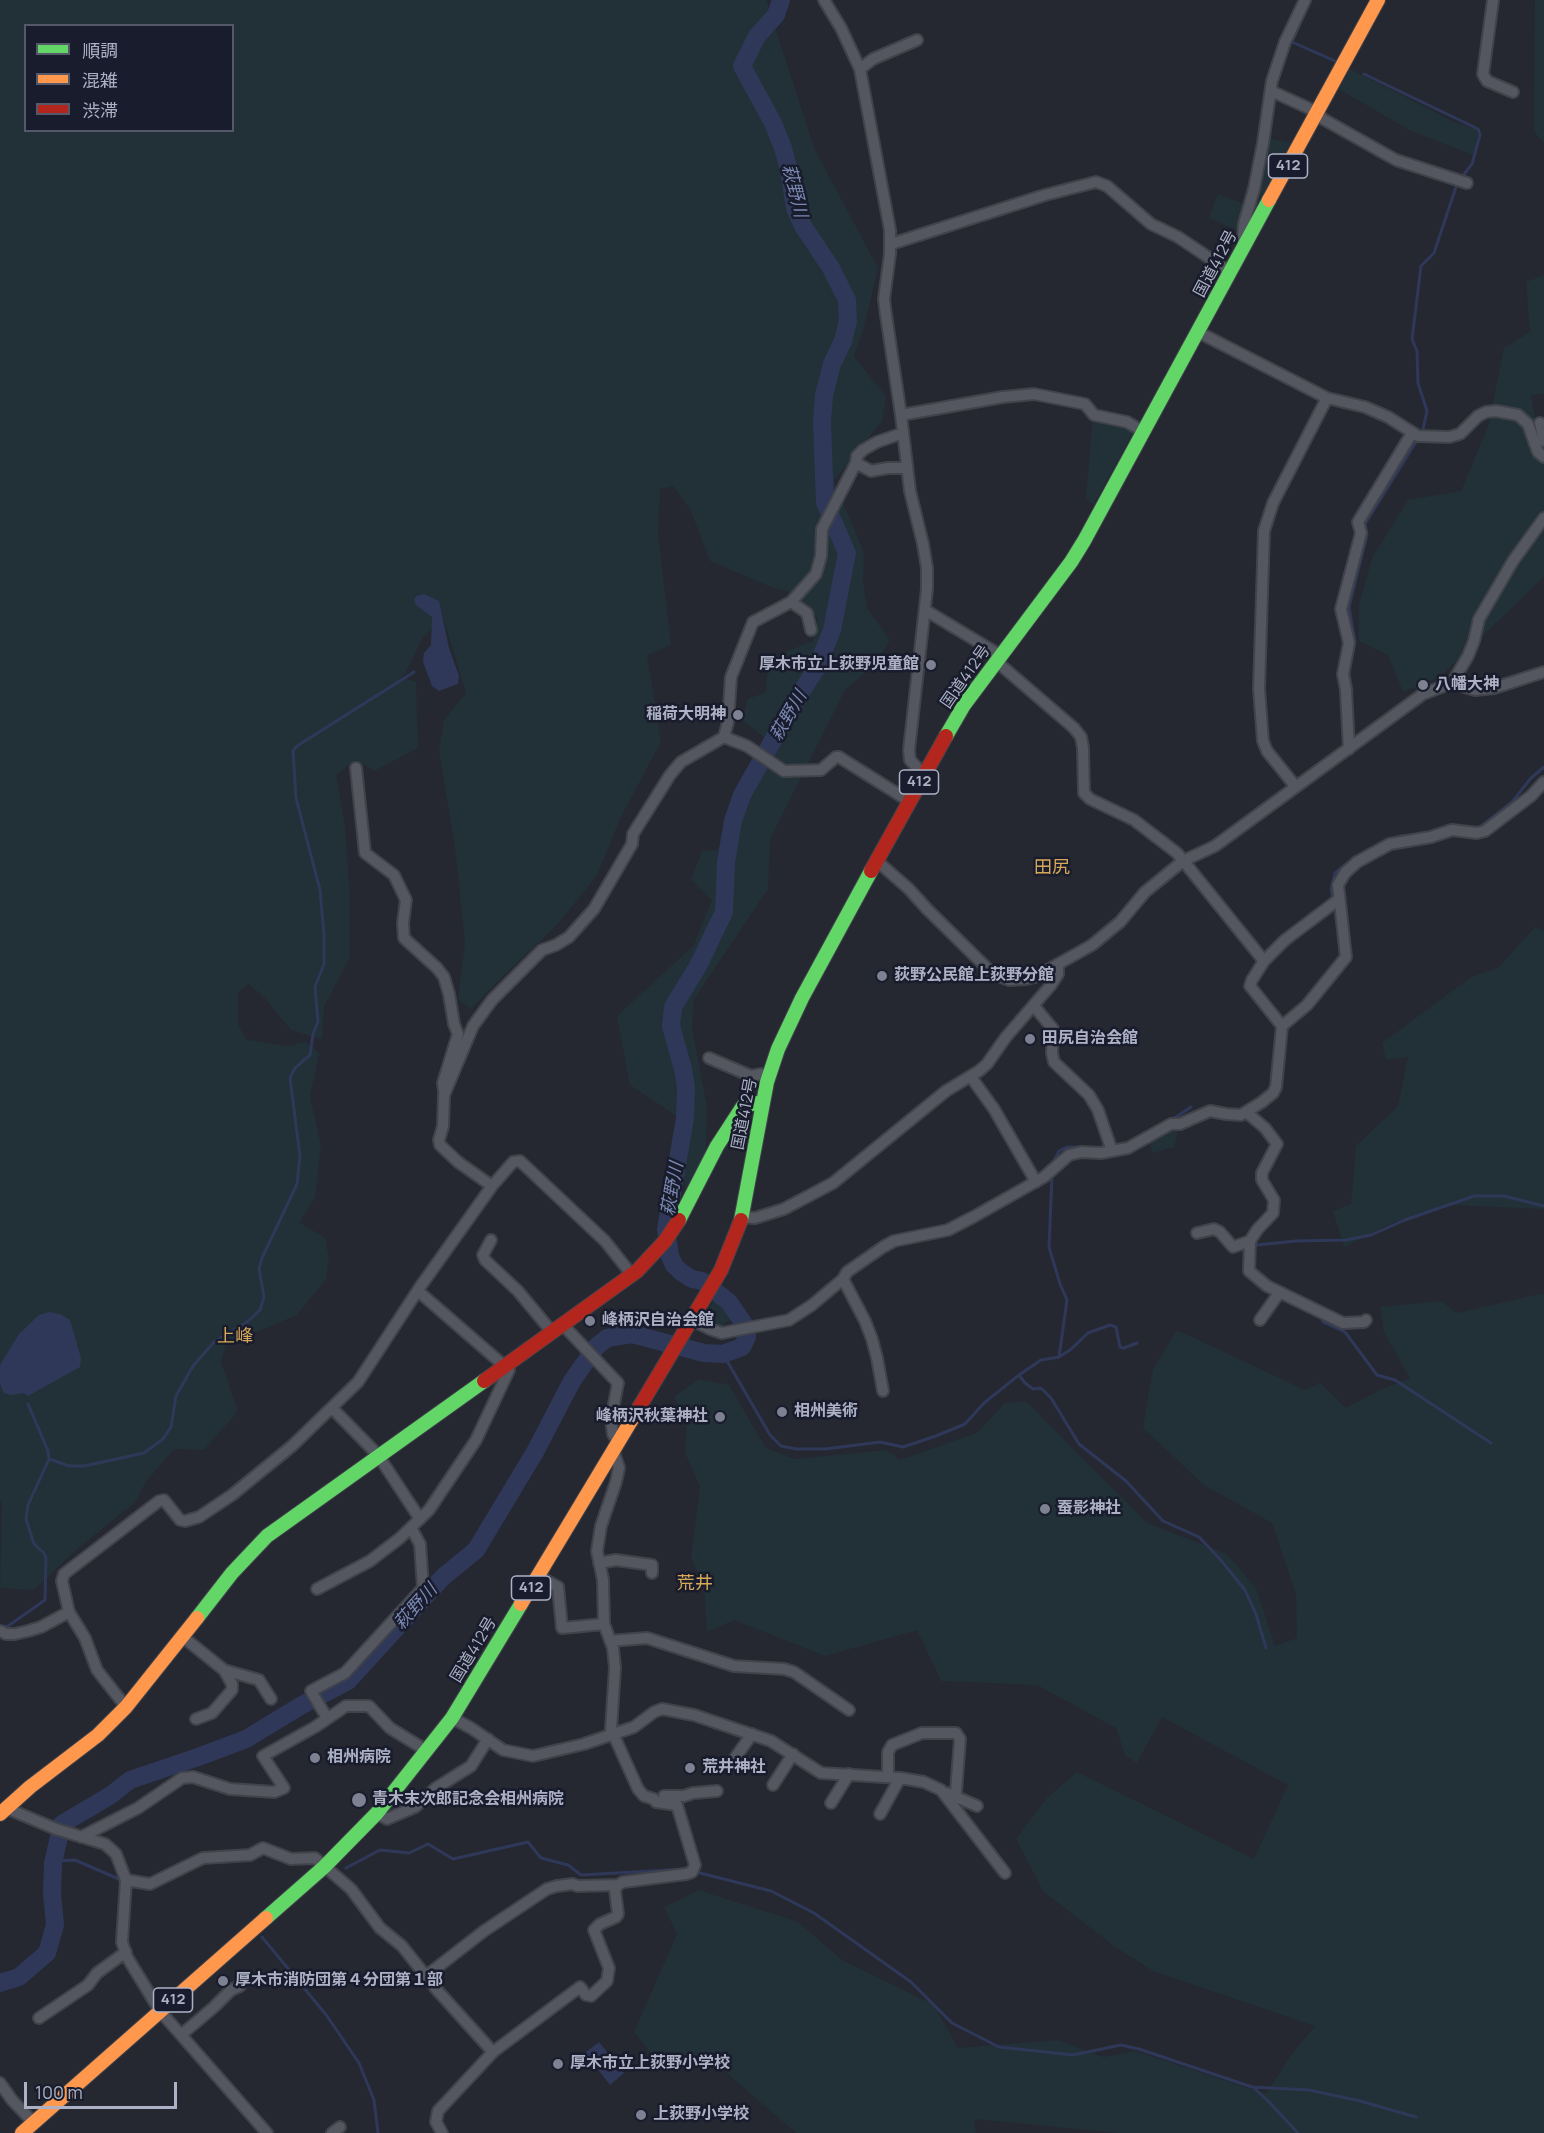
<!DOCTYPE html>
<meta charset="utf-8">
<style>
body{margin:0}
#map{position:relative;width:1544px;height:2133px;overflow:hidden;background:#252831;font-family:Manrope,"Noto Sans JP",sans-serif}
canvas{display:block}
.legend{position:absolute;left:24px;top:24px;width:210px;height:108px;box-sizing:border-box;background:#181c2c;border:2px solid #545869;margin:0;padding:8px 10px;list-style:none;font-size:18px;color:#adb1c5}
.legend li{display:flex;align-items:center;gap:12px;height:30px}
.legend b{width:30px;border:2px solid #545869}
.scale{position:absolute;left:24px;top:2082px;width:153px;height:27px;box-sizing:border-box;border:3px solid #adb1c5;border-top:0;padding-left:8px;font-size:18px;line-height:21px;white-space:nowrap;color:#adb1c5;-webkit-text-stroke:4px #181c2c;paint-order:stroke}
</style>
<div id="map">
<canvas width="1544" height="2133"></canvas>
<ul class="legend">
<li><b style="height:8px;background:#63d668"></b>順調</li>
<li><b style="height:8px;background:#ff974d"></b>混雑</li>
<li><b style="height:8px;background:#b3261e"></b>渋滞</li>
</ul>
<div class="scale">100 m</div>
</div>
<script>
const ctx = document.querySelector('canvas').getContext('2d');
ctx.lineJoin = 'round';
function fill(path, color) {
  ctx.fillStyle = color;
  ctx.fill(path, 'evenodd');
}
function toPath(rows) {
  const path = new Path2D();
  for (const r of rows) {
    path.moveTo(r[0], r[1]);
    for (let i = 2; i < r.length; i += 2) path.lineTo(r[i], r[i + 1]);
  }
  return path;
}
function trace(path, color, width, dash) {
  ctx.strokeStyle = color;
  ctx.lineWidth = width;
  ctx.lineCap = dash ? 'butt' : 'round';
  ctx.setLineDash(dash || []);
  ctx.stroke(path);
}
function write(font, color, halo, rows, align = 'center') {
  ctx.font = font + ' Manrope,"Noto Sans JP",sans-serif';
  ctx.lineWidth = 5;
  ctx.setLineDash([]);
  ctx.textBaseline = 'middle';
  ctx.strokeStyle = halo;
  ctx.fillStyle = color;
  for (const [text, x, y, turn = 0] of rows) {
    ctx.save();
    ctx.translate(x, y);
    ctx.rotate((+turn || 0) * Math.PI / 180);
    ctx.textAlign = isNaN(turn) ? turn : align;
    if (halo) ctx.strokeText(text, 0, 0);
    ctx.fillText(text, 0, 0);
    ctx.restore();
  }
}
const green = toPath([
 [0,0,766,0,815,150,878,268,864,327,854,356,886,396,882,421,834,481,864,553,863,582,867,608,890,640,873,666,845,690,770,839,768,889,694,999,692,1028,707,1107,705,1160,686,1191,683,1171,687,1150,678,1117,630,1085,617,1016,694,945,712,900,691,880,702,851,716,850,744,814,765,738,742,720,748,699,766,692,768,659,813,641,818,618,787,591,771,587,710,561,691,511,673,486,660,489,658,533,671,645,647,655,661,742,621,817,597,875,559,923,501,978,471,1009,458,999,465,942,455,848,439,750,444,720,466,693,443,617,423,637,405,674,401,677,416,682,418,748,374,771,356,760,336,775,345,826,349,884,350,957,324,1007,322,1039,291,1030,262,995,248,984,238,993,238,1025,247,1040,287,1046,306,1042,319,1053,310,1097,321,1145,315,1198,299,1222,325,1238,329,1258,326,1279,297,1315,226,1345,221,1362,238,1411,204,1450,174,1449,146,1482,135,1502,75,1551,34,1590,0,1588,2,1508,2,1501,0,1501],
 [26,26,232,26,232,130,26,130],
 [1535,0,1544,0,1544,143,1534,132],
 [1350,69,1454,122,1476,129,1478,135,1473,155,1409,130,1339,89],
 [1268,138,1292,143,1262,197,1255,193],
 [1218,194,1247,205,1238,231,1209,218],
 [1544,275,1544,394,1531,395,1540,449,1544,452,1544,577,1440,677,1403,692,1388,655,1359,641,1359,604,1372,558,1408,500,1461,491,1488,427,1504,348,1530,332,1526,282],
 [1093,417,1126,424,1134,431,1093,505,1087,500,1086,496],
 [1535,927,1544,931,1544,1209,1450,1205,1392,1223,1344,1247,1333,1211,1351,1204,1356,1146,1398,1106,1408,1057,1386,1060,1382,1043,1471,977,1498,968],
 [1173,1129,1178,1130,1174,1147,1152,1153,1150,1143,1158,1136],
 [1544,1293,1544,2133,1118,2133,974,2119,976,2133,796,2133,707,2056,665,2071,634,2032,677,1934,664,1907,699,1890,798,1922,842,1960,934,2005,958,2048,1058,2040,1103,2057,1135,2051,1266,2094,1291,2055,1315,2026,1153,1971,1114,1946,1043,1891,1016,1839,1047,1798,1077,1772,1254,1859,1288,1785,1162,1717,1137,1763,1125,1755,1116,1728,1037,1685,941,1681,917,1630,825,1656,734,1620,707,1632,704,1586,691,1558,700,1487,685,1453,687,1419,674,1397,699,1379,729,1385,766,1448,794,1459,886,1450,900,1460,977,1433,1005,1403,1026,1401,1147,1523,1227,1554,1256,1588,1275,1646,1297,1638,1296,1594,1272,1523,1204,1485,1143,1428,1153,1369,1177,1330,1305,1390,1320,1383,1346,1408,1382,1389,1410,1378,1384,1332,1380,1307,1441,1301,1457,1313],
 [714,1300,725,1308,733,1317,733,1319,725,1323,723,1328,713,1326,703,1319]
]);
const water = toPath([
 [424,594,439,601,449,648,459,676,458,684,439,691,432,686,423,662,424,653,431,645,432,617,416,605,414,599,417,596],
 [49,1312,60,1314,70,1320,81,1358,80,1367,28,1396,24,1393,11,1395,4,1393,0,1384,0,1365,19,1334,39,1315],
 [599,2042,624,2073,610,2085,585,2053]
]);
const stream = toPath([
 [1311,0,1292,42,1335,61],
 [1364,74,1478,129,1480,135,1472,164,1461,178],
 [1423,429,1427,411,1418,383,1417,351,1412,339,1421,266,1434,253,1457,184],
 [1352,691,1349,673,1355,642,1349,607,1367,535,1365,524,1416,442],
 [1480,827,1512,802,1531,778,1544,767],
 [1394,839,1400,836,1413,835],
 [1333,900,1331,889,1335,873,1350,861],
 [1170,1121,1191,1107],
 [1092,1148,1106,1147],
 [1053,1163,1059,1151,1067,1147,1085,1147],
 [1257,1245,1296,1241,1346,1240,1371,1235,1405,1220,1474,1196,1504,1196,1544,1206],
 [1321,1317,1323,1322,1345,1332,1377,1375,1395,1380,1491,1443],
 [723,1354,770,1435,781,1446,796,1449,825,1449,880,1442,903,1447,936,1436,965,1424,984,1403,1019,1375,1041,1360,1059,1357,1067,1300,1060,1284,1049,1247,1052,1176],
 [1059,1357,1070,1350,1088,1333,1110,1325,1116,1327,1120,1347,1124,1348,1137,1343],
 [1019,1375,1025,1383,1033,1389,1041,1388,1051,1398,1079,1444,1126,1481,1163,1521,1199,1537,1219,1558,1245,1590,1256,1614,1266,1648],
 [49,1459,69,1466,84,1466,144,1453,163,1439,171,1427,176,1396,193,1366,214,1342,247,1322,260,1310,264,1297,259,1269,262,1258,297,1184,300,1156,290,1078,295,1068,310,1055,313,1034,318,1022,315,987,324,964,324,935,320,890,296,798,293,751,297,746,414,672],
 [0,1627,8,1626,45,1600,46,1558,44,1553,34,1544,26,1519,28,1505,49,1459,48,1451,28,1404],
 [53,1861,75,1860,121,1880],
 [346,1868,380,1850,409,1853,428,1844,453,1859,528,1842,541,1858,568,1865,581,1875,687,1869],
 [696,1872,771,1891,814,1913,911,1982,952,2023,999,2047,1073,2055,1121,2045,1139,2049,1252,2087,1309,2090,1360,2101,1416,2117],
 [262,1937,327,2016,359,2063,374,2100,378,2133],
 [1253,2087,1270,2103,1298,2133]
]);
const river = toPath([
 [0,1983,19,1977,47,1953,55,1925,52,1894,53,1863,62,1824,111,1795,130,1780,201,1756,246,1739,302,1705,348,1681,443,1577,476,1550,535,1452,572,1381,596,1347,607,1338,632,1334,704,1353,723,1354,742,1347,747,1337,744,1324,729,1302,702,1281,692,1279,681,1272,674,1265,670,1256,666,1229,685,1118,686,1087,683,1069,671,1026,673,1007,698,966,724,912,726,862,733,821,742,795,793,705,817,667,832,630,847,553,825,503,822,422,824,395,832,364,843,341,848,321,847,300,831,268,803,226,795,208,789,170,783,148,773,123,742,66,757,36,776,15,781,0]
]);
const street = toPath([
 [824,0,841,28,860,69,890,230,890,254,884,299,886,315,901,415,910,491,923,544,927,568,927,589,909,750,910,760,923,774],
 [1493,0,1483,74,1487,81,1513,92],
 [860,69,873,59,917,40],
 [1271,91,1317,112,1323,119,1396,160,1467,183],
 [1243,240,1244,224,1254,189,1263,143,1272,81,1285,42,1305,0],
 [891,244,1045,195,1096,182,1107,186,1151,224,1178,237,1230,272],
 [1198,332,1327,398,1273,503,1264,531,1259,689,1263,741,1267,751,1296,787],
 [1327,398,1365,407,1388,417,1418,436,1449,437,1460,434,1478,416,1486,412,1496,411,1518,415,1528,424,1535,444,1538,452,1544,457],
 [901,415,1003,397,1034,394,1085,404,1094,415,1127,422,1144,432],
 [1540,423,1544,441],
 [856,463,871,471,888,468,907,468],
 [925,610,1000,655],
 [811,630,807,613,791,602,816,574,821,556,822,529,856,463,857,456,863,450,877,442,903,433],
 [996,661,1074,728,1081,737,1083,748,1084,793,1090,799,1134,820,1177,853,1264,961],
 [1452,683,1468,656,1474,641,1479,619,1513,561,1544,518],
 [724,737,747,746,784,771,821,770,836,757,839,757,909,801],
 [1349,749,1346,690,1343,674,1349,643,1341,609,1361,533,1358,522,1412,433],
 [356,768,365,853,394,875,406,900,403,923,404,938,437,968,444,977,449,994,454,1024,458,1034,443,1083,444,1091],
 [877,861,909,889,927,909,993,974,1009,980,1026,979,1035,977,1092,945,1120,922,1145,892,1183,861,1215,846,1423,694,1452,683,1475,690,1494,688,1544,672],
 [1034,1006,1053,1029,1052,1053,1054,1062,1089,1095,1098,1110,1112,1151],
 [1282,1026,1250,986,1252,980,1264,961,1285,940,1338,900],
 [709,1058,751,1076,761,1074,769,1076],
 [971,1077,994,1109,1036,1182],
 [1246,1112,1265,1128,1277,1144,1262,1173,1262,1180,1274,1200,1273,1213,1257,1230,1250,1241],
 [492,1186,458,1162,440,1145,439,1140,443,1126,444,1095,473,1026,492,1000,542,950,556,945,569,937,594,909,632,844,633,834,670,775,681,762,724,737,728,722,731,677,753,622,791,602],
 [742,1217,755,1218,784,1209,833,1183,946,1091,979,1071,987,1064,1006,1037,1051,985,1058,974,1058,964],
 [1197,1233,1214,1229,1220,1232,1233,1247,1250,1241,1249,1271,1267,1286,1343,1323,1364,1322,1366,1320],
 [491,1240,483,1255,485,1260,518,1291,552,1332],
 [843,1279,865,1321,872,1339,877,1358,883,1391],
 [692,1320,710,1329,722,1333,789,1320,812,1305,843,1279,847,1272,883,1247,894,1241,948,1230,975,1216,1044,1177,1069,1155,1081,1152,1101,1153,1128,1148,1171,1124,1180,1124,1210,1111,1226,1114,1241,1115,1262,1102,1273,1093,1276,1087,1282,1026,1307,1005,1346,957,1338,885,1345,873,1357,862,1390,844,1431,837,1452,830,1477,833,1485,831,1531,796,1544,782],
 [1260,1320,1279,1293],
 [563,1325,618,1383,611,1419,613,1434,619,1443],
 [332,1408,378,1455,420,1519],
 [599,1563,616,1560,652,1565,652,1573],
 [538,1576,558,1587,562,1628,604,1624],
 [317,1589,370,1561,400,1538,429,1510,476,1440,509,1370,418,1291],
 [0,1631,6,1634,15,1634,28,1631,41,1627,69,1612],
 [183,1637,224,1670,232,1684,232,1690,212,1713,196,1719],
 [610,1641,647,1638,734,1666,784,1669,794,1672,849,1710],
 [224,1670,259,1680,271,1699],
 [126,1707,97,1670,85,1638,69,1612,62,1581,64,1574,159,1501,164,1500,180,1520,185,1521,199,1517,232,1495,292,1446,358,1382,420,1287,492,1186,513,1162,520,1161,605,1241,632,1275],
 [327,1718,311,1691,345,1673,423,1588,420,1544,411,1528],
 [452,1718,471,1728,503,1750,533,1756,584,1744,634,1727,654,1712,662,1709,694,1715,771,1741,821,1773,900,1778,924,1782,941,1790,1005,1873],
 [733,1761,752,1734],
 [888,1777,888,1752,892,1745,922,1733,956,1733,960,1739,956,1792,953,1796],
 [773,1785,793,1754],
 [947,1793,977,1806],
 [664,1796,684,1796,693,1793,717,1791],
 [831,1803,849,1774],
 [6,1808,56,1829,105,1844,116,1854,126,1880,122,1942,127,1957,160,2011,267,2133],
 [377,1813,387,1819,415,1807,436,1788,471,1766,488,1739],
 [880,1814,900,1778],
 [81,1837,138,1808,182,1778,193,1777,230,1789,274,1792,284,1788,263,1756,315,1727,346,1706,369,1706,390,1728,427,1751],
 [126,1880,150,1884,203,1858,250,1855,263,1848,291,1859,315,1858,351,1889,380,1928,402,1946,437,1990,493,2052,580,1987,586,1995,591,1996,607,1981,609,1968,594,1930,600,1924,616,1917,618,1914,615,1890,618,1885,623,1882,686,1874,692,1872,695,1865,677,1805,656,1802,654,1799,644,1796,638,1789,611,1729,615,1668,613,1648,604,1624,603,1580,597,1551,601,1526,616,1482,619,1468,614,1452],
 [426,1976,484,1931,547,1889,557,1886,573,1884,577,1886,618,1885],
 [39,2018,88,1985,97,1973,126,1952],
 [181,2035,214,2007,231,1990,240,1986],
 [0,2083,12,2100,34,2123],
 [332,2133,340,2127],
 [442,2133,436,2122,438,2111,493,2052]
]);
const fast = toPath([
 [946,736,964,705,1071,562,1084,541,1269,200],
 [679,1220,717,1146,743,1106,762,1102],
 [741,1220,767,1082,778,1049,802,998,871,871],
 [197,1618,232,1573,267,1536,484,1381],
 [266,1918,324,1867,377,1813,452,1718,521,1604]
]);
const slow = toPath([
 [1269,200,1378,0],
 [521,1604,634,1416],
 [0,1814,30,1787,98,1735,126,1707,197,1618],
 [22,2133,266,1918]
]);
const jam = toPath([
 [871,871,946,736],
 [484,1381,637,1271,665,1241,679,1220],
 [634,1416,721,1270,741,1220]
]);
const markers = [
 [931,665,6,"#7d8191"],
 [1423,685,6,"#7d8191"],
 [738,715,6,"#7d8191"],
 [882,976,6,"#7d8191"],
 [1030,1039,6,"#7d8191"],
 [590,1321,6,"#7d8191"],
 [782,1412,6,"#7d8191"],
 [720,1417,6,"#7d8191"],
 [1045,1509,6,"#7d8191"],
 [315,1758,6,"#7d8191"],
 [690,1768,6,"#7d8191"],
 [359,1800,8,"#7d8191"],
 [223,1981,6,"#7d8191"],
 [558,2064,6,"#7d8191"],
 [641,2115,6,"#7d8191"]
];
const shields = [
 [1288,166,39],
 [919,782,39],
 [531,1588,39],
 [173,2000,39]
];
const shieldNames = [
 ["412",1288,166],
 ["412",919,782],
 ["412",531,1588],
 ["412",173,2000]
];
const streetNames = [
 ["国道412号",1216,264,-62],
 ["国道412号",966,677,-55],
 ["国道412号",745,1114,-79],
 ["国道412号",474,1650,-59]
];
const poiNames = [
 ["厚木市立上荻野児童館",919,665,"right"],
 ["八幡大神",1435,685],
 ["稲荷大明神",726,715,"right"],
 ["荻野公民館上荻野分館",894,976],
 ["田尻自治会館",1042,1039],
 ["峰柄沢自治会館",602,1321],
 ["相州美術",794,1412],
 ["峰柄沢秋葉神社",708,1417,"right"],
 ["蚕影神社",1057,1509],
 ["相州病院",327,1758],
 ["荒井神社",702,1768],
 ["青木末次郎記念会相州病院",372,1800],
 ["厚木市消防団第４分団第１部",235,1981],
 ["厚木市立上荻野小学校",570,2064],
 ["上荻野小学校",653,2115]
];
const waterNames = [
 ["萩野川",794,191,76],
 ["萩野川",789,716,-60],
 ["萩野川",673,1189,-80],
 ["萩野川",416,1607,-48]
];
const neighbourhoodNames = [
 ["田尻",1052,868],
 ["上峰",235,1337],
 ["荒井",695,1584]
];
fill(green, '#223037');
fill(water, '#2f3859');
trace(stream, '#2f3859', 3);
trace(river, '#2f3859', 18);
trace(street, '#40434a', 14);
trace(fast, '#40434a', 16);
trace(slow, '#40434a', 16);
trace(jam, '#40434a', 16);
trace(street, '#545660', 10);
trace(fast, '#63d668', 14);
trace(slow, '#ff974d', 14);
trace(jam, '#b3261e', 14);
for (const [x, y, r, color] of markers) {
  const dot = new Path2D();
  dot.arc(x, y, r, 0, 2 * Math.PI);
  ctx.fillStyle = color;
  ctx.fill(dot);
  trace(dot, '#181c2c', 2);
}
for (const [x, y, w] of shields) {
  const box = new Path2D();
  box.roundRect(x - w / 2, y - 12, w, 24, 4.5);
  ctx.fillStyle = '#181c2c';
  ctx.fill(box);
  trace(box, '#adb1c5', 1.5);
}
write('bold 15px', '#adb1c5', null, shieldNames);
write('16px', '#adb1c5', '#181c2c', streetNames);
write('bold 16px', '#adb1c5', '#181c2c', poiNames, 'left');
write('italic 18px', '#7b88b2', '#181c2c', waterNames);
write('18px', '#d6a857', '#181c2c', neighbourhoodNames);
</script>
